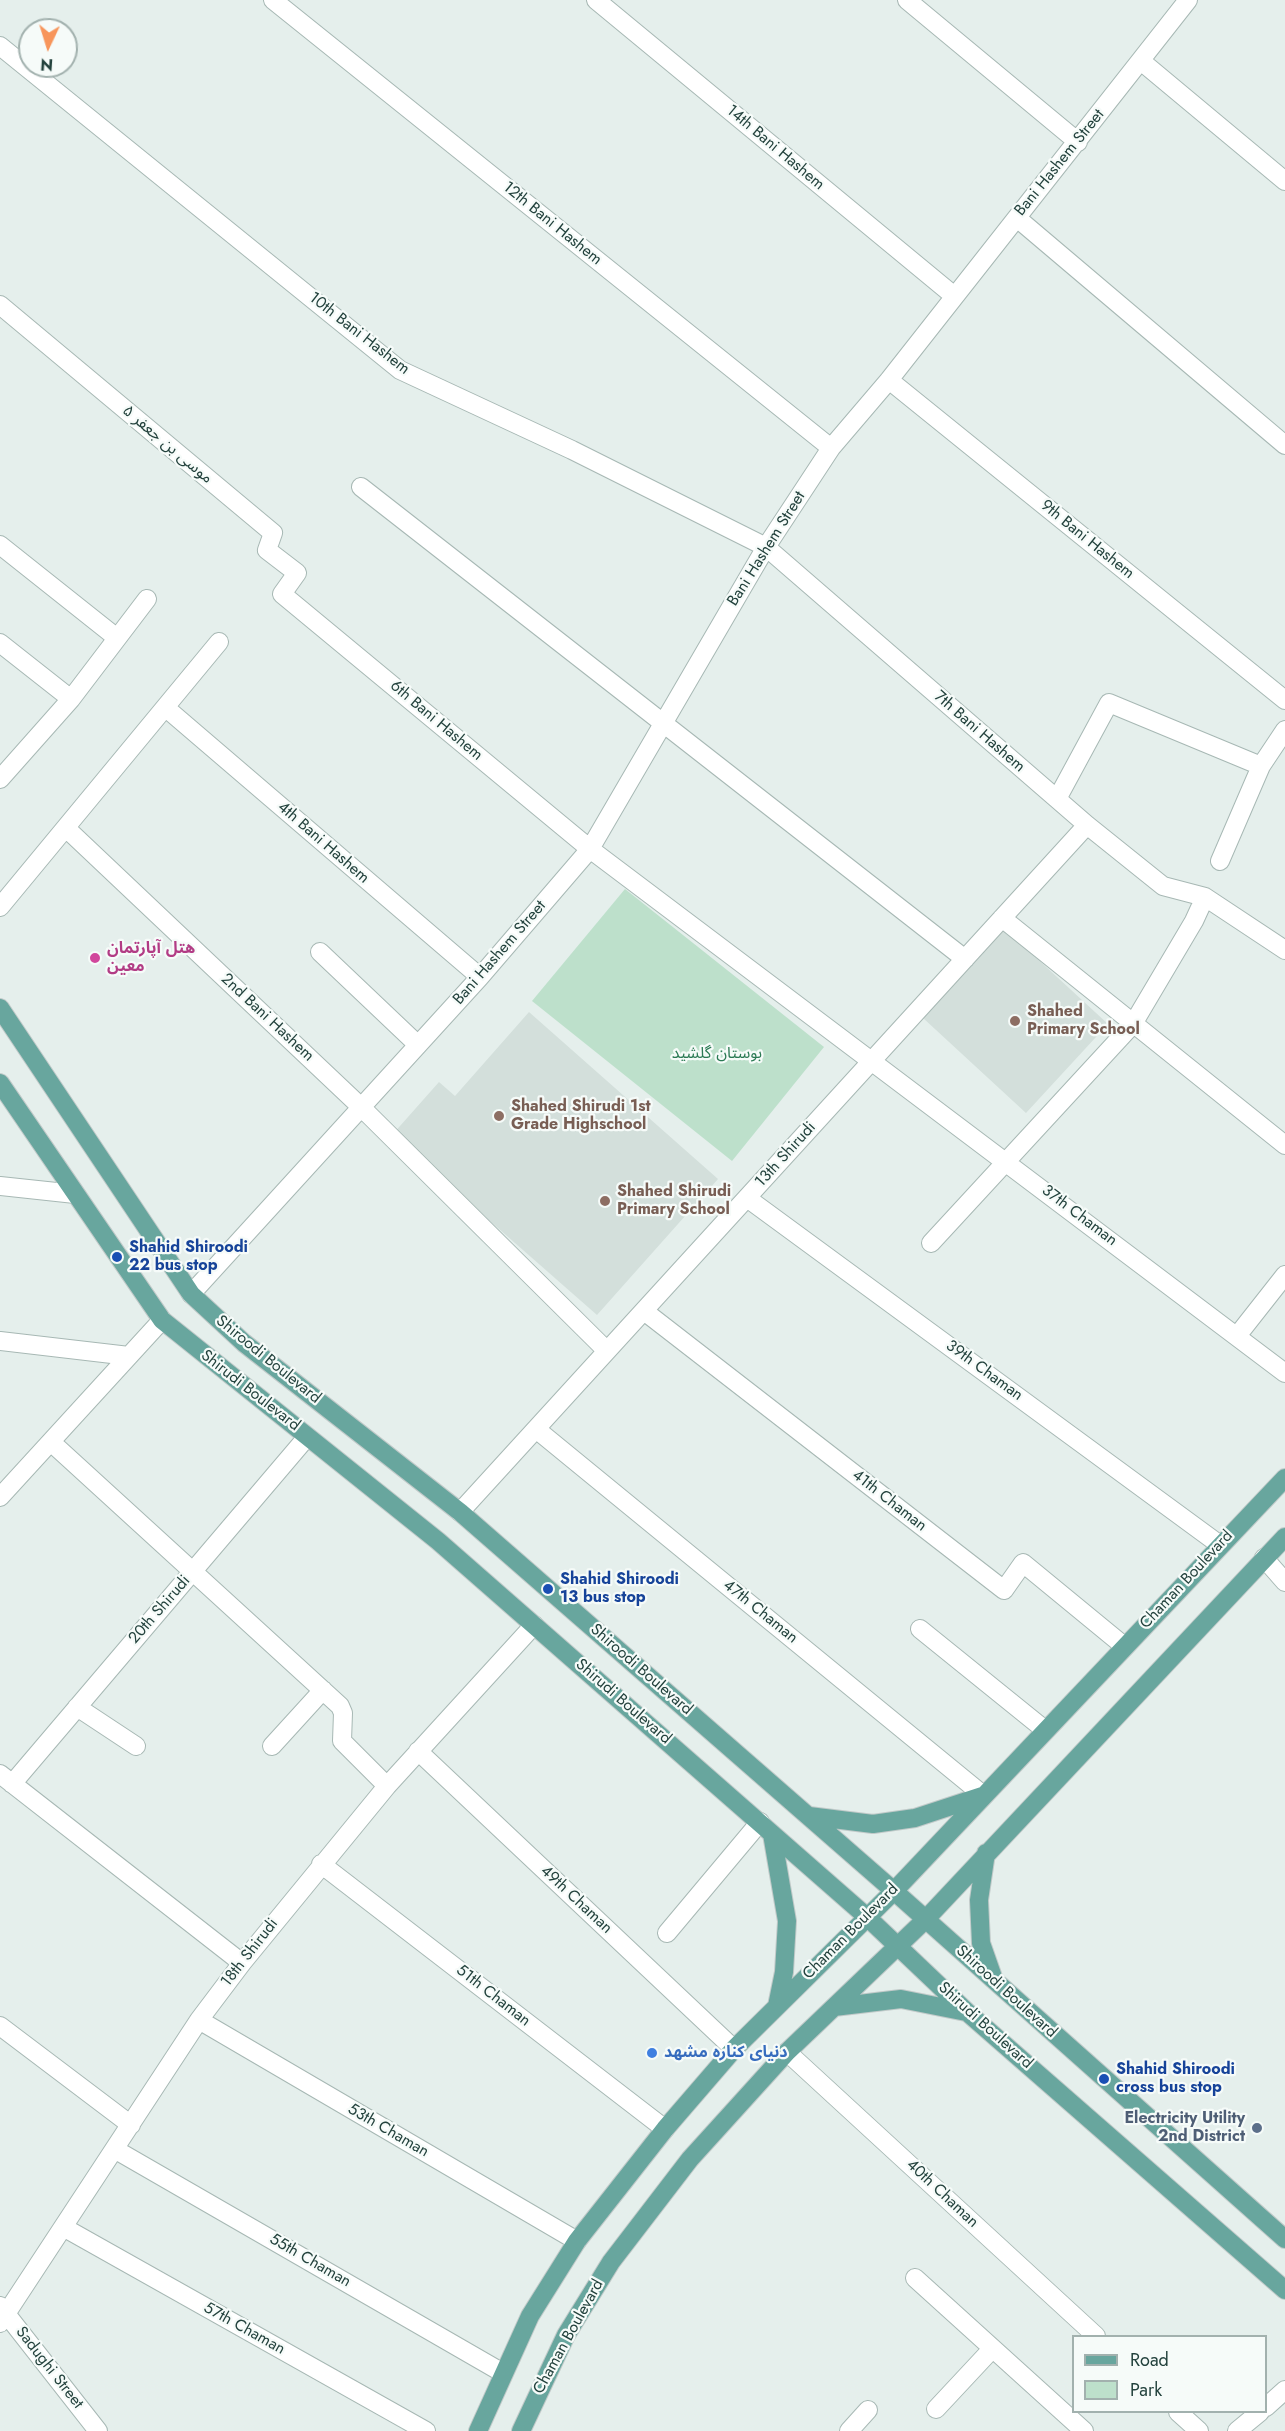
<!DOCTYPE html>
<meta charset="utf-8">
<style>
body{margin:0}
#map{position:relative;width:1285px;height:2431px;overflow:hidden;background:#e5efec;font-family:Jost,sans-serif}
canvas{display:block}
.legend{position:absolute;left:1072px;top:2335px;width:195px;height:78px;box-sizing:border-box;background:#f6fbf9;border:2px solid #a2b1ae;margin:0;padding:8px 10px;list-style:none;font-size:18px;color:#23423d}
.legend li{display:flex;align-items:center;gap:12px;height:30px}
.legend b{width:30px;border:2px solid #a2b1ae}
.north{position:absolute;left:18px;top:18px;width:60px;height:60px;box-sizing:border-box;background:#f6fbf9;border:2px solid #a2b1ae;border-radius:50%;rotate:184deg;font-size:16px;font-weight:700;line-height:24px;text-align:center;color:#23423d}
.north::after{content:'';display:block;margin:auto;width:21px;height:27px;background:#f7955b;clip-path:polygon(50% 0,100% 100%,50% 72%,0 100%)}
</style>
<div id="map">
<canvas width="1285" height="2431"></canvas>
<ul class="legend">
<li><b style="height:8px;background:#68a69e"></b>Road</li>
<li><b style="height:16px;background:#bde0cb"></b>Park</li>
</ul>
<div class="north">N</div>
</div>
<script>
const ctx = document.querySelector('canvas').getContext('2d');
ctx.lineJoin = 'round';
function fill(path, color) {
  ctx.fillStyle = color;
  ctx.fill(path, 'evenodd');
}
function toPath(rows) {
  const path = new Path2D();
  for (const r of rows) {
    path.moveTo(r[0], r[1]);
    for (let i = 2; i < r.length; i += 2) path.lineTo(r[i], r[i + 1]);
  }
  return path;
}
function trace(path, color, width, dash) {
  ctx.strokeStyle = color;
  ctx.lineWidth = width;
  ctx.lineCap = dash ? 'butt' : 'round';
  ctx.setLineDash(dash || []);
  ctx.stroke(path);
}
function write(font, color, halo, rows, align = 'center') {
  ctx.font = font + ' Jost,"Noto Sans Arabic",sans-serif';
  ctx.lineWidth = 4.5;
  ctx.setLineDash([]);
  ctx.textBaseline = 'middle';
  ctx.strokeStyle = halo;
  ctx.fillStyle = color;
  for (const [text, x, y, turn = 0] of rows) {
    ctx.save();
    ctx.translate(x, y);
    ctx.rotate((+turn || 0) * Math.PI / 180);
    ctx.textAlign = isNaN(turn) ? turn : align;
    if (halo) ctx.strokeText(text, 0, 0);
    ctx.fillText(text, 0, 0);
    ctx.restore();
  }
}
const built = toPath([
 [1005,929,1108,1024,1026,1113,923,1018],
 [529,1012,718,1179,597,1315,392,1135,439,1082,455,1096]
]);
const green = toPath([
 [625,889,824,1047,732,1161,532,1001]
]);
const minor = toPath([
 [273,0,831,448],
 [596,0,953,295],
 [907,0,1078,142],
 [0,46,400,370,572,450,766,547,1087,825,1163,886,1205,897,1285,950],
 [1141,61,1285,181],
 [1017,218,1285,445],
 [0,305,273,533,267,550,297,573,282,594,590,849,1285,1373],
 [889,380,1285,700],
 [361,487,965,959],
 [0,545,117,638],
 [0,643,71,699],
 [166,708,480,977],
 [0,779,71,699,147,599],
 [1057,799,1109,703,1261,766],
 [67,829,361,1107,607,1351],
 [1220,861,1261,766,1285,730],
 [0,907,219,642],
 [1002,918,1285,1145],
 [320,952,418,1045],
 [0,1186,75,1194],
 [747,1198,1220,1545],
 [931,1243,1133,1024,1194,921,1205,897],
 [191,1294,480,977,590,849,766,547,831,448,889,380,1188,0],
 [644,1311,1004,1590,1023,1563,1124,1646],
 [1237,1336,1285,1275],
 [0,1341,129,1356],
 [536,1429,983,1795],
 [51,1442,340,1706,343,1713,342,1741,387,1786],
 [0,1497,162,1320],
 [460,1512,1087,825],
 [1264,1558,1285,1582],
 [920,1629,1045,1730],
 [77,1707,136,1746],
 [272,1746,323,1690],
 [418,1751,734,2049],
 [0,1774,242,1963],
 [12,1784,307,1437],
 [321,1864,665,2129],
 [667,1933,760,1822],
 [199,2020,577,2241],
 [0,2026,131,2125],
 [787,2052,1096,2336],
 [116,2150,503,2373],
 [63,2227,426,2431],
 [915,2278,1084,2431],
 [0,2306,98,2431],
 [0,2323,199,2020,242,1963,387,1786,534,1625],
 [1266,2407,1285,2390],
 [936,2409,992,2349],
 [1178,2412,1199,2431],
 [849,2431,868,2410],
 [1237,2431,1260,2412]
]);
const major = toPath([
 [0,1008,191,1294,244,1343,460,1512,894,1891,1285,2239],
 [0,1083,162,1320,438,1541,867,1917,967,2012,1285,2290],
 [809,1816,873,1824,915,1818,982,1796],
 [772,1834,787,1921,784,1972,777,2006],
 [986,1853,979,1900,981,1943,994,1980],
 [834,2007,901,1999,966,2012],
 [478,2431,530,2316,577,2241,665,2129,734,2049,894,1891,1285,1478],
 [521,2431,566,2335,611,2262,690,2159,787,2052,925,1920,1285,1537]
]);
const markers = [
 [95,958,6,"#d1479c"],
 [1015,1021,6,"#8d6e63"],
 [499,1116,6,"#8d6e63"],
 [605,1201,6,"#8d6e63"],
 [117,1257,6,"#1a4fb4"],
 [548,1589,6,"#1a4fb4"],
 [652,2053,6,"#3f7fe0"],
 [1104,2079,6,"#1a4fb4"],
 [1257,2128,6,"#5c6f8a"]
];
const streetNames = [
 ["14th Bani Hashem",775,148,40],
 ["Bani Hashem Street",1060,163,-51],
 ["12th Bani Hashem",552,224,39],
 ["10th Bani Hashem",359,334,38],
 ["موسی بن جعفر ۵",167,445,40],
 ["9th Bani Hashem",1087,540,39],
 ["Bani Hashem Street",767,549,-58],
 ["6th Bani Hashem",436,721,40],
 ["7th Bani Hashem",979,732,41],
 ["4th Bani Hashem",323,843,41],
 ["Bani Hashem Street",500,953,-49],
 ["2nd Bani Hashem",267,1018,43],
 ["13th Shirudi",786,1155,-48],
 ["37th Chaman",1079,1216,37],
 ["Shiroodi Boulevard",268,1360,39],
 ["39th Chaman",984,1371,36],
 ["Shirudi Boulevard",250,1391,38],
 ["41th Chaman",889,1501,38],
 ["Chaman Boulevard",1187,1580,-47],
 ["20th Shirudi",160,1610,-49],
 ["47th Chaman",760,1612,39],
 ["Shiroodi Boulevard",641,1670,41],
 ["Shirudi Boulevard",623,1702,41],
 ["49th Chaman",576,1900,43],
 ["Chaman Boulevard",851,1932,-45],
 ["18th Shirudi",250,1953,-52],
 ["Shiroodi Boulevard",1006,1992,42],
 ["51th Chaman",493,1996,38],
 ["Shirudi Boulevard",985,2026,42],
 ["53th Chaman",388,2131,30],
 ["40th Chaman",942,2194,43],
 ["55th Chaman",310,2261,30],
 ["57th Chaman",244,2329,29],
 ["Chaman Boulevard",569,2337,-61],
 ["Sadughi Street",49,2368,52]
];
const hotelNames = [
 ["هتل آپارتمان",107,949],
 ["معین",107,967]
];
const educationNames = [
 ["Shahed",1027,1012],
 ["Primary School",1027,1030],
 ["Shahed Shirudi 1st",511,1107],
 ["Grade Highschool",511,1125],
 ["Shahed Shirudi",617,1192],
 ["Primary School",617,1210]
];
const parkNames = [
 ["بوستان گلشید",717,1054]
];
const transitNames = [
 ["Shahid Shiroodi",129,1248],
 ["22 bus stop",129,1266],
 ["Shahid Shiroodi",560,1580],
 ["13 bus stop",560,1598],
 ["Shahid Shiroodi",1116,2070],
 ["cross bus stop",1116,2088]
];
const shopNames = [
 ["دنیای کناره مشهد",664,2053]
];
const serviceNames = [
 ["Electricity Utility",1245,2119],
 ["2nd District",1245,2137]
];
fill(built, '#d3dfdb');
fill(green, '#bde0cb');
trace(minor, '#a7b8b4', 20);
trace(major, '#c1cac9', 20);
trace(minor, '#fff', 18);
trace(major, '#68a69e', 18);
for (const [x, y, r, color] of markers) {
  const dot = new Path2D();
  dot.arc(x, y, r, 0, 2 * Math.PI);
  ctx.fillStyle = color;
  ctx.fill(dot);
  trace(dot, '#f6fbf9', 2);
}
write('16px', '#23423d', '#f6fbf9', streetNames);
write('bold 16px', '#b23c85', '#f6fbf9', hotelNames, 'left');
write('bold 16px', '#785e54', '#f6fbf9', educationNames, 'left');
write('16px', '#2b7a54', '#f6fbf9', parkNames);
write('bold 16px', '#164399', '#f6fbf9', transitNames, 'left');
write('bold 16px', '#366cbe', '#f6fbf9', shopNames, 'left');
write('bold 16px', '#4e5e75', '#f6fbf9', serviceNames, 'right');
</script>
